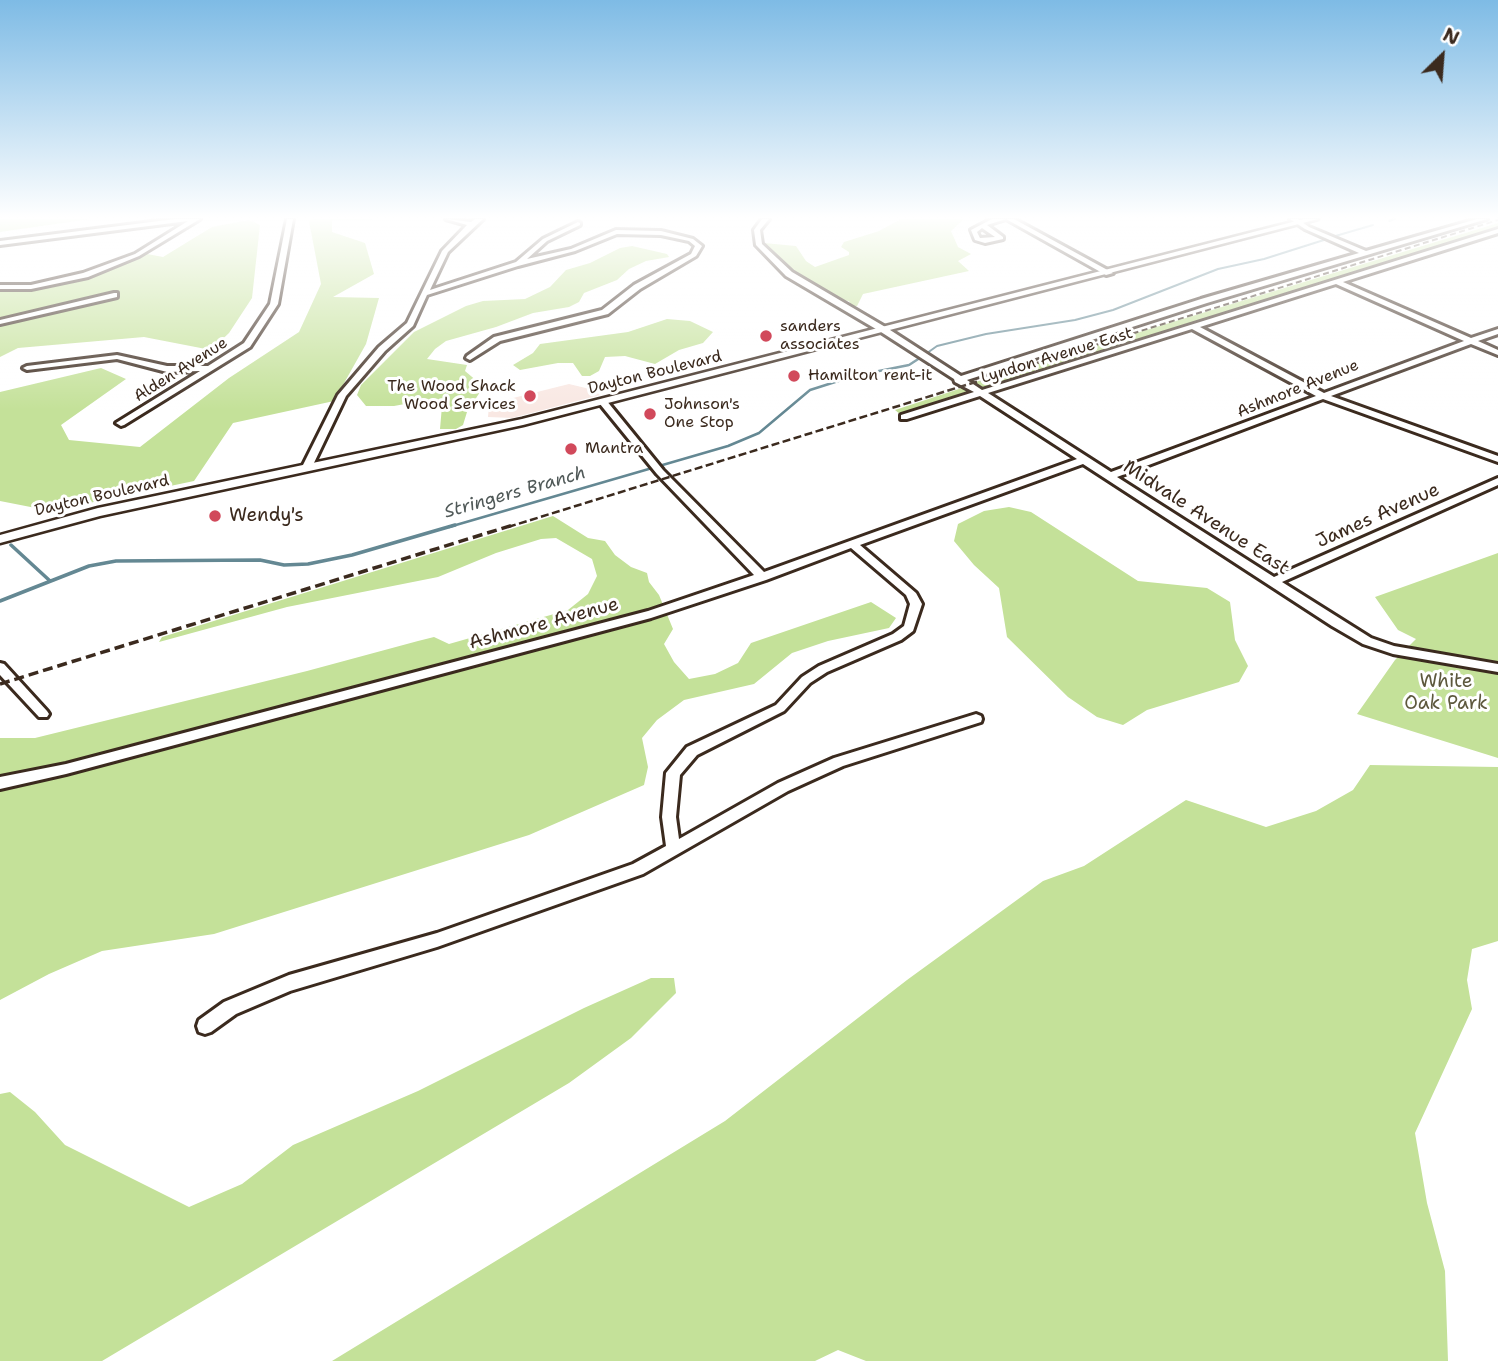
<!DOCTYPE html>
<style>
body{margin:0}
#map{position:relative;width:1498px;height:1361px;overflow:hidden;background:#fff;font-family:"Shantell Sans",sans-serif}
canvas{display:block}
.north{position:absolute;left:1407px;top:21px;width:70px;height:70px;-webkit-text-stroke:5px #fff;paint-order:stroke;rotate:25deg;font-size:19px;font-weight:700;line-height:28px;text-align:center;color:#3b2a1e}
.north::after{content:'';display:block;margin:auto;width:24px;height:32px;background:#3b2a1e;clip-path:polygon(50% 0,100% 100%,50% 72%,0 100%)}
</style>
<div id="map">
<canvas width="1498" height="1361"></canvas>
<div class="north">N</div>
</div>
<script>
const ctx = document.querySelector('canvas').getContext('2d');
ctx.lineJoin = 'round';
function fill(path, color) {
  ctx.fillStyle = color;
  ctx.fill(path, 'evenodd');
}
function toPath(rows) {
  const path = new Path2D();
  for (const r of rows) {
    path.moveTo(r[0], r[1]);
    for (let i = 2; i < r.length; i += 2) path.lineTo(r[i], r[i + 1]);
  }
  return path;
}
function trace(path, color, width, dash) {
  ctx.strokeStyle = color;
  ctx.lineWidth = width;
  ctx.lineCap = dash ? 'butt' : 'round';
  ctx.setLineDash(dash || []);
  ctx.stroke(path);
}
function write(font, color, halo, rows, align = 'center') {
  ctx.font = font + ' "Shantell Sans",sans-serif';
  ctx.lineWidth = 6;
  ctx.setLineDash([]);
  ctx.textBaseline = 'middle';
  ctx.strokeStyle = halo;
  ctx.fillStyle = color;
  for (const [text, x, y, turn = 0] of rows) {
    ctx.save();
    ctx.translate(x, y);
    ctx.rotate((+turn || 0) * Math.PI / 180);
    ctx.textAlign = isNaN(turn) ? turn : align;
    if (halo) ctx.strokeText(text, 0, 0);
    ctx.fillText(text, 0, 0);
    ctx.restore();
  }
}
const built = toPath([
 [569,384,594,390,600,395,512,418,488,417,489,406,501,401]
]);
const green = toPath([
 [0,219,90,219,0,232],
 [313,219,372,219,372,220,332,220,332,232,365,243,374,274,333,297,379,298,366,344,334,401,233,423,194,481,51,511,0,501,0,392,101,368,126,379,61,425,69,440,140,447,229,378,299,332,321,284,309,221],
 [901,219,964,219,951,231,958,247,971,254,958,261,969,271,863,294,857,306,851,306,849,301,838,300,806,282,775,258,764,243,796,246,806,261,815,267,849,255,849,252,841,247,844,242,879,231],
 [249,220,260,225,252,298,229,333,211,350,144,337,18,348,0,357,0,287,87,276,142,253,163,257,212,227],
 [1498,223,1498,228,982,391,972,383],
 [632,246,667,254,669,257,646,261,629,269,617,280,584,293,579,302,569,307,533,313,496,327,446,341,435,349,427,359,467,365,465,371,478,382,480,392,467,412,463,425,456,429,440,429,442,406,432,399,394,406,366,406,357,395,361,385,414,332,466,306,483,301,525,299,550,287,566,270,590,263,620,248],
 [667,319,690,321,713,332,703,343,679,350,655,364,625,356,605,357,599,371,590,376,582,376,573,363,558,363,520,370,513,365,533,353,540,344,628,332],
 [965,387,974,393,901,415,895,410],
 [1009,507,1031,512,1138,581,1207,588,1230,602,1235,640,1248,666,1239,682,1147,710,1123,725,1097,717,1068,697,1007,637,999,588,974,565,954,541,958,524,984,511],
 [553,516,588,538,605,541,615,555,631,567,647,573,649,582,659,595,673,629,664,644,674,662,689,679,715,674,738,663,751,643,871,602,896,618,889,628,828,641,792,653,754,684,684,700,657,720,642,738,648,767,644,785,529,835,214,934,102,951,49,974,0,1000,0,738,35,738,307,671,418,641,434,637,449,644,568,610,588,594,597,576,592,559,556,538,541,539,496,553,438,577,287,607,159,642,162,637],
 [1498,553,1498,758,1357,714,1395,660,1416,639,1398,630,1375,597],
 [1370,765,1498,767,1498,941,1472,949,1467,980,1472,1009,1415,1133,1427,1203,1445,1271,1448,1361,866,1361,838,1350,815,1361,332,1361,725,1121,907,980,1043,881,1084,866,1186,800,1266,827,1316,811,1353,790],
 [651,978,674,978,676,993,631,1038,569,1083,102,1361,0,1361,0,1094,10,1092,35,1112,65,1145,189,1207,242,1184,293,1145,418,1091,584,1008]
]);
const streamFar2 = toPath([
 [1389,221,1395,219],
 [1332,237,1373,225],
 [923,356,937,346,986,334,1075,320,1113,310,1218,269,1264,259,1327,239]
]);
const streamFar1 = toPath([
 [449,527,728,446,759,433,810,390,854,376,909,365,926,354]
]);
const stream = toPath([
 [11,545,49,580],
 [0,601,89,566,116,561,260,560,284,565,308,564,352,555,455,525]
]);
const minor = toPath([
 [175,219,200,219,139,256,88,277,31,289,0,289,0,285,31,285,83,273,135,254,188,221,0,245,0,241,175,219],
 [287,219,293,219,278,304,250,347,124,425,121,426,116,423,200,371,167,372,117,359,27,370,23,368,27,366,117,355,167,366,208,366,244,343,270,304,287,219],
 [446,219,471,222,475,219,483,219,448,252,430,290,516,262,543,239,578,222,580,223,580,225,547,241,527,259,571,249,616,230,661,231,693,239,702,246,696,256,640,289,608,314,500,341,470,360,466,358,467,356,494,337,602,310,634,285,691,254,695,246,689,241,661,235,617,234,575,251,518,266,427,295,413,326,385,351,346,396,312,467,307,470,304,469,302,467,338,395,379,347,407,323,442,251,467,225,446,219],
 [762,219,769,219,760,230,762,244,792,272,887,328,961,376,1201,299,1359,253,1305,229,1290,219,1298,219,1309,227,1366,251,1477,219,1487,219,1207,303,967,380,982,390,1498,229,1498,233,1343,282,1471,338,1498,329,1498,334,1478,341,1498,350,1498,355,1471,344,1331,396,1498,456,1498,462,1323,399,1117,477,1274,577,1498,478,1498,485,1282,582,1371,638,1394,646,1498,664,1498,672,1393,654,1363,644,1332,626,1083,464,860,545,916,593,922,604,913,631,901,640,827,672,810,683,784,711,697,755,680,775,676,817,679,839,778,783,834,758,976,714,981,716,982,719,981,722,843,766,788,791,643,874,437,947,290,991,236,1014,211,1032,205,1034,199,1032,197,1026,199,1020,224,1002,289,975,437,933,633,864,666,846,662,817,666,773,687,747,776,705,802,677,819,666,893,634,904,626,910,604,906,595,851,548,766,580,651,618,66,774,0,789,0,777,66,764,648,611,754,575,657,474,600,404,600,400,606,400,663,470,764,572,1077,459,980,396,907,419,901,419,901,415,974,392,955,382,954,379,881,332,786,276,756,245,754,230,762,219],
 [1336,284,1464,341,1324,393,1200,327,1336,284],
 [1192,329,1316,396,1111,472,988,393,1192,329],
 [992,219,1014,219,1113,273,1106,275,1006,219,987,225,1003,237,1003,239,985,243,975,240,971,230,992,219],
 [982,228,995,237,980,238,977,232,982,228],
 [114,293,117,293,117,297,0,324,0,320,114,293],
 [0,663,4,664,47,711,49,714,47,717,39,717,0,675,0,663]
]);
const major = toPath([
 [1304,219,1318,219,523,425,100,516,0,543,0,535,98,508,522,419,1304,219]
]);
const railFar2 = toPath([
 [1060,356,1498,220]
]);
const railFar1 = toPath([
 [508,527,1066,354]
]);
const rail = toPath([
 [0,684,513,525]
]);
const markers = [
 [766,336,7,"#d1495b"],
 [794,376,7,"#d1495b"],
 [530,396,7,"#d1495b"],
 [650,414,7,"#d1495b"],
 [571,449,7,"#d1495b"],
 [215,516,7,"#d1495b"]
];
const farPoinames = [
 ["sanders",780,327],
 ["associates",780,345],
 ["Hamilton rent-it",808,376],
 ["The Wood Shack",516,387,"right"],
 ["Wood Services",516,405,"right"],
 ["Johnson's",664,405],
 ["One Stop",664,423],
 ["Mantra",585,449]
];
const farStreetnames = [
 ["Lyndon Avenue East",1057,356,-17],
 ["Alden Avenue",181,370,-32],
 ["Dayton Boulevard",655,373,-14],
 ["Ashmore Avenue",1298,389,-22],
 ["Dayton Boulevard",102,496,-13]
];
const farWaternames = [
 ["Stringers Branch",515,493,-16]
];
const poiNames = [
 ["Wendy's",229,516]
];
const streetNames = [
 ["James Avenue",1378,516,-24],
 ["Midvale Avenue East",1206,518,33],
 ["Ashmore Avenue",544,624,-15]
];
const parkNames = [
 ["White",1446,682],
 ["Oak Park",1446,704]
];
fill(built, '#f9e8e3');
fill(green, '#c4e199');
trace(streamFar2, '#648893', 2);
trace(streamFar1, '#648893', 2.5);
trace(stream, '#648893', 3.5);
trace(minor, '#3b2a1e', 6);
trace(major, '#3b2a1e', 5);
fill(minor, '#fff');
fill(major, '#fff');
trace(railFar2, '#3b2a1e', 2, [6, 3.5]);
trace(railFar1, '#3b2a1e', 2.5, [8, 3.5]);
trace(rail, '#3b2a1e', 3.5, [10, 5]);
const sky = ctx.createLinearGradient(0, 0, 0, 410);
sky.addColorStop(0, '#7ebbe5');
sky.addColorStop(0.53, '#fff');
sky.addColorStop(1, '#ffffff00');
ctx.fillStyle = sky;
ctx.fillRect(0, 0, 1498, 410);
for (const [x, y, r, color] of markers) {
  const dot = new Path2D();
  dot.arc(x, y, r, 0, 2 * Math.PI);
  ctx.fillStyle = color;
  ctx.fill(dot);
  trace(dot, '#fff', 2.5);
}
write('16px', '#3b2a1e', '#fff', farPoinames, 'left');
write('16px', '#3b2a1e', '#fff', farStreetnames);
write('italic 18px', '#505958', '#fff', farWaternames);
write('19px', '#3b2a1e', '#fff', poiNames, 'left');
write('19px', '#3b2a1e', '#fff', streetNames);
write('19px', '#5d583d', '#fff', parkNames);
</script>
